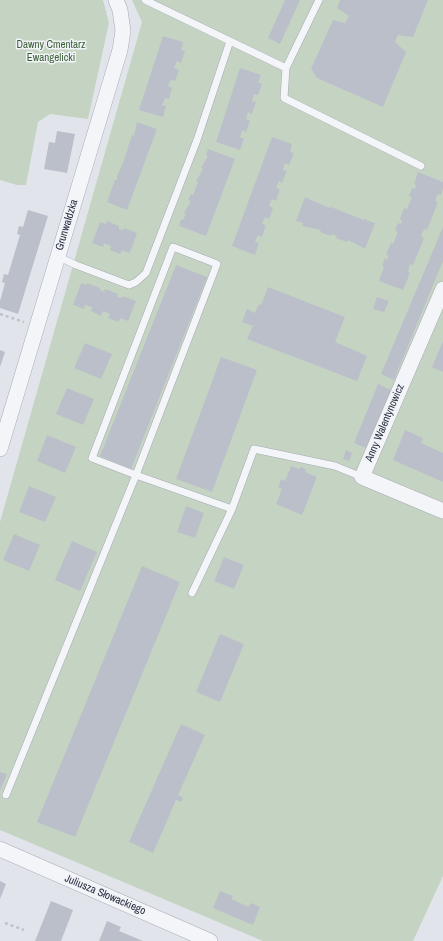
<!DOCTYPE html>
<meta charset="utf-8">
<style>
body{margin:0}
canvas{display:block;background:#e1e4ea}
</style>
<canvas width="443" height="941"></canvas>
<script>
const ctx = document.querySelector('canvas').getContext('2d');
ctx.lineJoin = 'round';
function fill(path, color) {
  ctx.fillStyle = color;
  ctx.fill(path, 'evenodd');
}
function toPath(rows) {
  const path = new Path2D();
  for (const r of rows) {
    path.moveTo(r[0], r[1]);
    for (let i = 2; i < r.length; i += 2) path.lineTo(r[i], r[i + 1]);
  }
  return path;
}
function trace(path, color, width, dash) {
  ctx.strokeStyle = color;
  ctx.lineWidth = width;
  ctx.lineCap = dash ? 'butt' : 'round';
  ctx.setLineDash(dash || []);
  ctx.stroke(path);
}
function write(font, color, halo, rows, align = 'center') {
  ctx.font = font + ' "Archivo Narrow",sans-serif';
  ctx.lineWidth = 3;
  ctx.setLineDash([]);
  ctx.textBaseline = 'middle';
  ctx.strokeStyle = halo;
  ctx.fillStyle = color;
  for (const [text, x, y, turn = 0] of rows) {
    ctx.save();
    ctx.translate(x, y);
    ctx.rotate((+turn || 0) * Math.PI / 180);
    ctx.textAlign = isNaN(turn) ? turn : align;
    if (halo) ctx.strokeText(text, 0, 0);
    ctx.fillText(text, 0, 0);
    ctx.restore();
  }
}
const green = toPath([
 [0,0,103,0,109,23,88,119,50,114,38,122,26,185,17,185,0,180],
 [132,0,443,0,443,876,413,941,263,941,0,830,0,522,142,22]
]);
const building = toPath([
 [285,0,300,0,280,44,268,38],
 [340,0,428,0,413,37,398,35,395,42,406,52,383,107,317,78,311,69,333,20,345,23,349,16,337,8],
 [163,36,183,42,181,50,185,51,181,63,177,61,174,68,179,70,175,81,171,80,168,86,172,88,169,99,165,98,162,105,166,106,163,117,139,110],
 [240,68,261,75,258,82,262,84,258,95,254,94,252,101,256,102,252,114,248,112,246,119,250,121,246,132,242,130,240,137,244,139,240,150,216,142],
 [137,122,157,129,127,210,107,202,115,180,117,180,117,176,123,163,132,135,134,136],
 [57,131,75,134,67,173,44,169,49,142,55,143],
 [272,137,292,144,290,152,294,153,289,165,285,163,283,170,287,171,282,183,279,181,276,188,280,189,276,201,272,199,269,206,273,208,269,219,265,217,262,224,266,225,262,237,258,235,255,242,259,243,255,255,232,246],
 [208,149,235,159,206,236,179,226,181,219,183,220,186,214,184,213,191,201,188,200,191,194,193,195,198,182,196,181,203,169,201,168,208,156,206,155],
 [418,172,443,182,443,188,441,195,438,194,435,201,438,202,427,230,424,229,421,236,424,238,413,265,410,264,408,272,410,273,403,290,379,281,384,267,382,266,385,258,387,260,389,256,386,255,391,243,393,244,398,232,395,231,398,223,401,224,402,221,400,219,404,208,407,209,412,197,409,196,412,188,415,189,416,185,414,184],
 [305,197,329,208,332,206,331,207,364,220,366,218,366,220,375,223,365,249,348,240,347,242,336,238,337,236,332,234,331,236,320,232,321,230,302,226,303,223,296,221],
 [28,210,48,216,18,314,0,308,0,301,5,283,2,282,4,274,8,275,20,235,17,234,19,226,23,227],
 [107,221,119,226,119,229,123,230,124,228,137,233,130,253,122,250,120,254,110,250,111,246,104,243,103,247,92,243,100,222,106,224],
 [443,227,443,261,394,380,381,374],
 [176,265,207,277,131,469,100,456],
 [81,283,87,285,87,283,100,288,100,290,104,292,105,289,118,294,117,297,122,298,123,296,136,301,128,321,120,318,119,322,108,318,110,314,103,311,101,316,91,311,92,307,85,305,84,309,73,305],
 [268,287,345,317,335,342,367,356,357,381,247,339,253,326,242,322,247,309,255,313,259,304,261,305],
 [377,297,389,301,384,312,373,309],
 [443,341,443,372,432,367],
 [85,343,112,354,101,379,74,368],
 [0,350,5,352,0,367],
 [221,357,257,370,212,492,176,479],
 [378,384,391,390,366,448,354,443],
 [67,388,94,399,83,425,56,414],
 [405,430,423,438,421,443,443,453,443,482,393,460],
 [47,435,76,447,65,473,37,461],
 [346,450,352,453,349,461,343,459],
 [291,466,299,469,300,467,306,469,305,472,317,477,302,515,276,504,282,489,278,487,281,479,285,481],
 [29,486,56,497,45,522,19,512],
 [186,506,204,513,195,538,177,532],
 [14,534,40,545,29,571,3,560],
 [72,541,97,552,80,591,55,580],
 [224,557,244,565,234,589,214,581],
 [142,566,180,582,75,837,37,822],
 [220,634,244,644,220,702,196,692],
 [181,724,205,735,178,795,183,798,181,802,176,800,153,853,129,842],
 [0,772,7,774,0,790],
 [0,881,6,884,0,899],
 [220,891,233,896,231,899,249,907,251,903,260,907,253,925,213,908],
 [51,901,73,910,61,941,35,941],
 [107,921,121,927,119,931,143,941,99,941]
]);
const path = toPath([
 [0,314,24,322],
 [5,923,24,930]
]);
const service = toPath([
 [145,0,286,68],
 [319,0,286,68,284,98,421,166],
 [173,247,217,264,136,475,92,458,173,247],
 [57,256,76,265,129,285,136,282,146,273,197,140,230,41],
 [192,593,232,509,254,449,335,466,362,477],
 [6,795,136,475,232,509]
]);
const minor = toPath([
 [443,289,362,477,443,511],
 [0,449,120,50,123,31,120,10,116,0],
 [0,849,210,941]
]);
const parkNames = [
 ["Dawny Cmentarz",51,45],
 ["Ewangelicki",51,58]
];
const streetNames = [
 ["Grunwaldzka",67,225,-73],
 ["Anny Walentynowicz",385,423,-67],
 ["Juliusza Słowackiego",105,895,23]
];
fill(green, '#c5d4c2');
fill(building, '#bbbfca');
trace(service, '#a6aab4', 8);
trace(minor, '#a6aab4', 16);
trace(path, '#bfc2c9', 2.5, [3, 3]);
trace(service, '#f4f5f8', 7);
trace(minor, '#f4f5f8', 15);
write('11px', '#3a5f36', '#f1f3f7', parkNames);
write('11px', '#293042', '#f1f3f7', streetNames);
</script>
